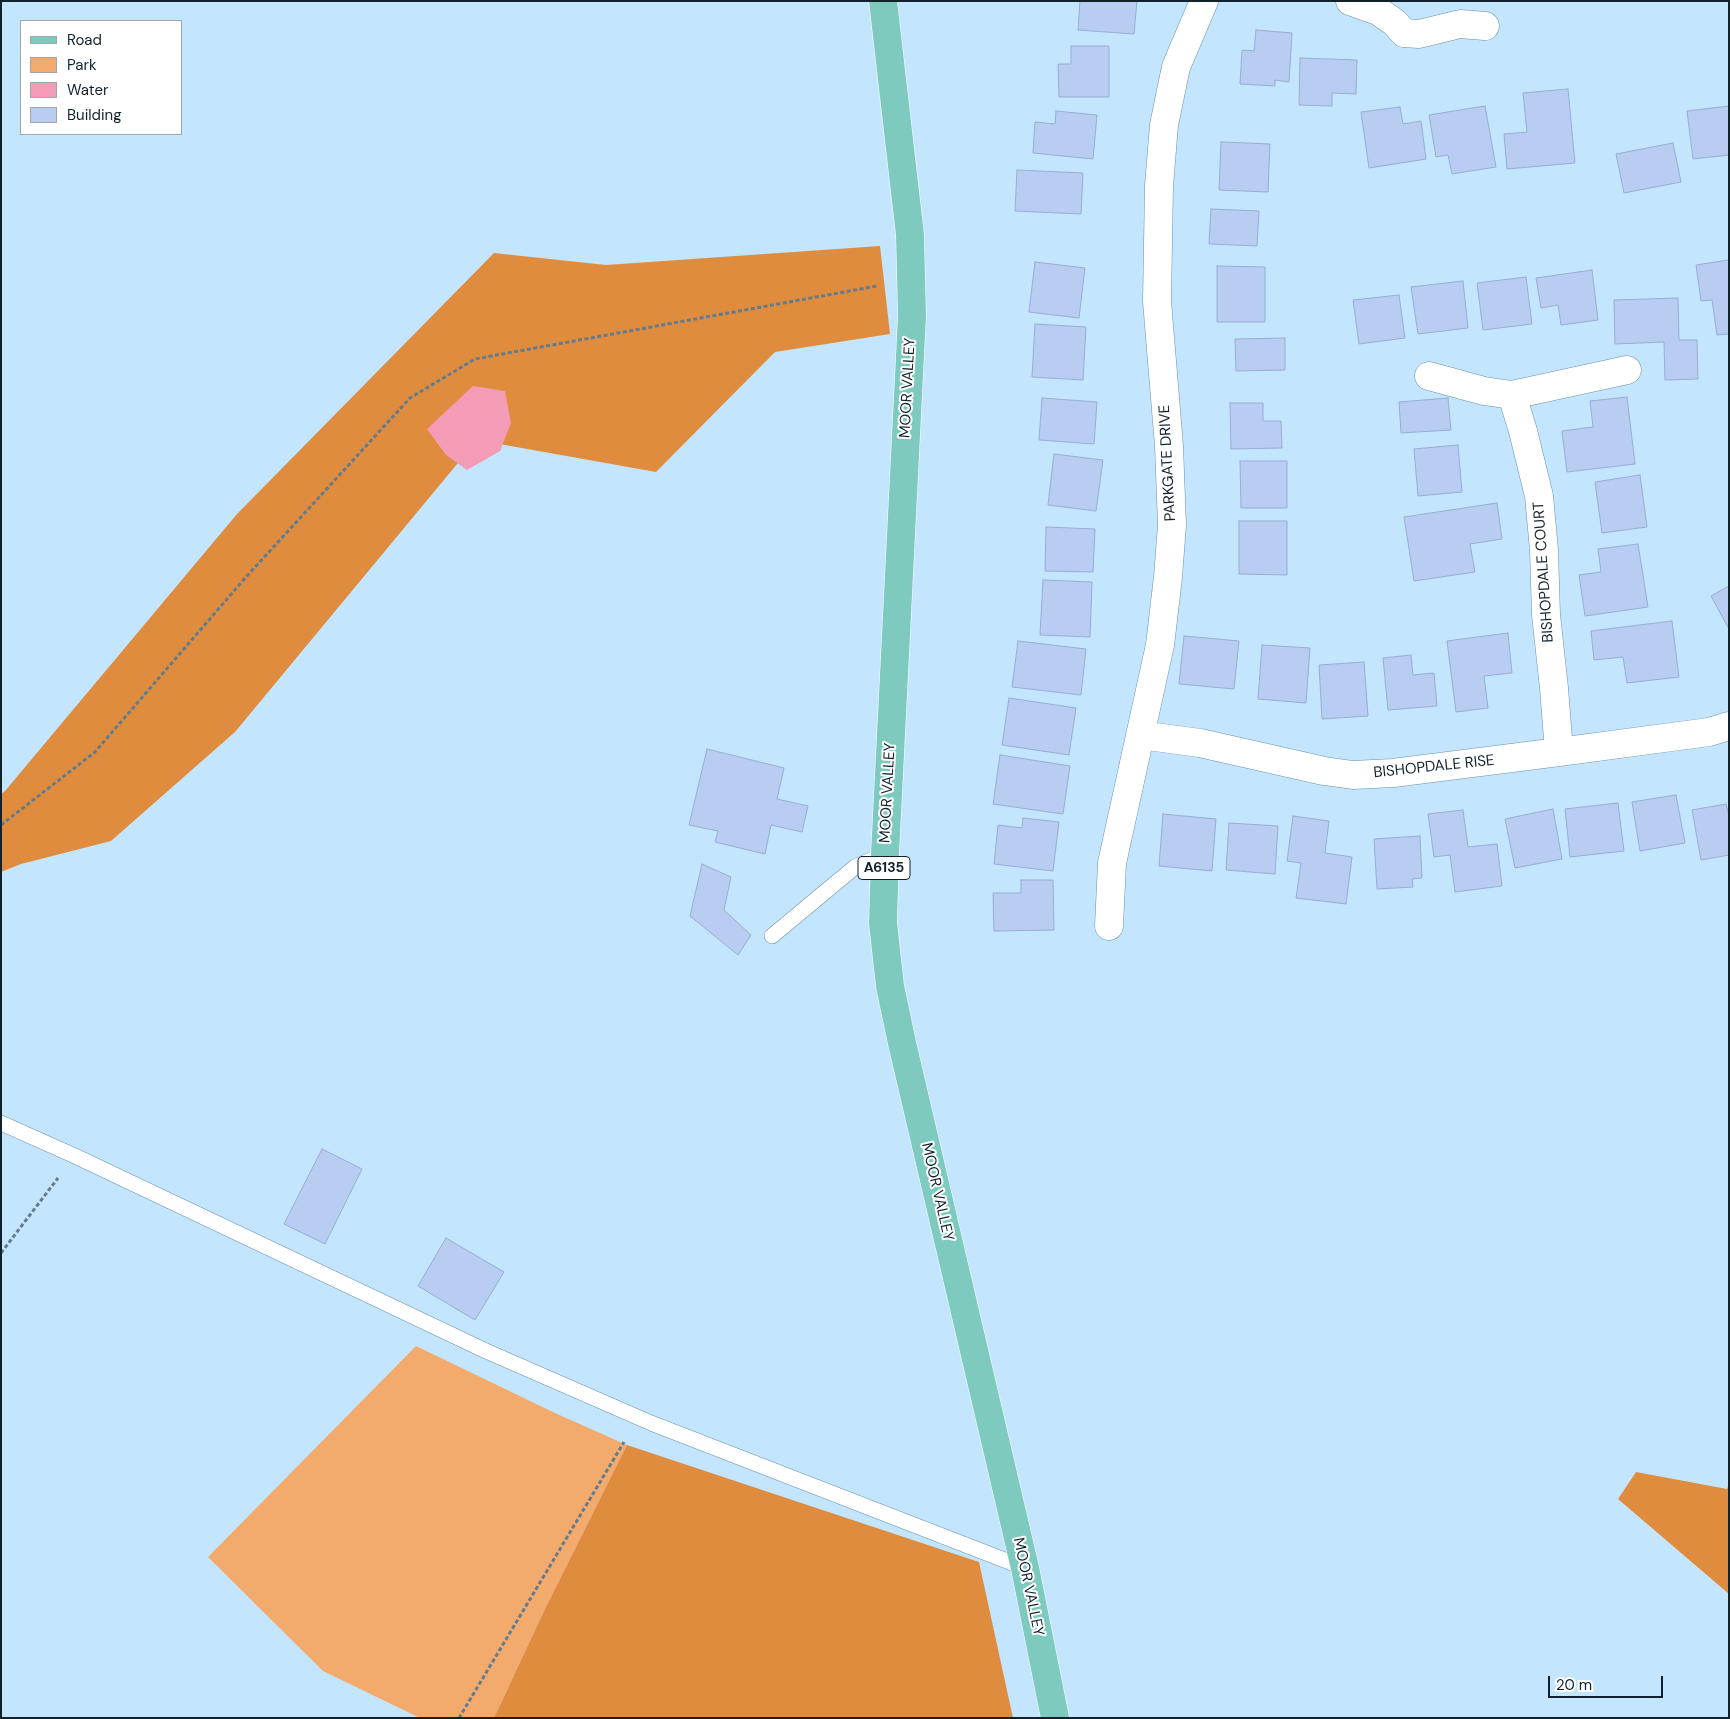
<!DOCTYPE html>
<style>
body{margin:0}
#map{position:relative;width:1730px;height:1719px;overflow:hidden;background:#c3e5fe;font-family:"DM Sans",sans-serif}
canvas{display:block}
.frame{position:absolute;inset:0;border:2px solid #11222d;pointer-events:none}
.legend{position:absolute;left:20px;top:20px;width:162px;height:115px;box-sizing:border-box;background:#fff;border:1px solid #a0a7ab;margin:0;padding:6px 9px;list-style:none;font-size:15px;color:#11222d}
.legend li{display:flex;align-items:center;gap:10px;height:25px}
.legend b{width:25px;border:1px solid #a0a7ab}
.scale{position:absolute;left:1548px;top:1676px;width:115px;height:22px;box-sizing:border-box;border:2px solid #11222d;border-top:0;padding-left:6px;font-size:15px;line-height:18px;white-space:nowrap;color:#11222d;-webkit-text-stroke:4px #fff;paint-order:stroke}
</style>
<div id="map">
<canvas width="1730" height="1719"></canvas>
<div class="frame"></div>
<ul class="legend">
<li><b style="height:6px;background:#7fcabe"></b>Road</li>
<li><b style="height:14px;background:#f3aa6d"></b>Park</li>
<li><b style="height:14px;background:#f49cb6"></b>Water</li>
<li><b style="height:14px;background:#b8cdf1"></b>Building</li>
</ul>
<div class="scale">20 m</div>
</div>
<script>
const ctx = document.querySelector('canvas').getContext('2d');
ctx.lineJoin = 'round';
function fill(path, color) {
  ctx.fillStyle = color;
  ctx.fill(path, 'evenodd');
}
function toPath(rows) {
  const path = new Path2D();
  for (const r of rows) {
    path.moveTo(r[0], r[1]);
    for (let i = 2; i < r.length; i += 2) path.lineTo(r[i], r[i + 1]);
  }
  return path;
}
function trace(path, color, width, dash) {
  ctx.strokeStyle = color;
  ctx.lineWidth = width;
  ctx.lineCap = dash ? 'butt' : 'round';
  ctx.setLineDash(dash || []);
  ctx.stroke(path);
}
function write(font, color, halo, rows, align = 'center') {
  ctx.font = font + ' "DM Sans",sans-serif';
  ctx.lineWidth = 4;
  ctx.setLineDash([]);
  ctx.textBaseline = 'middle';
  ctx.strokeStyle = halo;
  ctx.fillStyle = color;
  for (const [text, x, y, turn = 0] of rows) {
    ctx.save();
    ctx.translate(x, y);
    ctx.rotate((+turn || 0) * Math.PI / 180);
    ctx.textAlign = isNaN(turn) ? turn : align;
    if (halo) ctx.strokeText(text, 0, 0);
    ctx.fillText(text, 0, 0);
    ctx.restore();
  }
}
const green = toPath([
 [416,1346,557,1414,627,1445,545,1609,494,1718,420,1718,323,1671,208,1557]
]);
const forest = toPath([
 [880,246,890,334,775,352,656,472,477,440,235,732,111,841,21,864,1,872,1,794,5,791,237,514,494,253,606,265],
 [627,1445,979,1562,1013,1718,494,1718,545,1609],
 [1636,1472,1727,1489,1729,1484,1729,1594,1618,1499]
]);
const water = toPath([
 [473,386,505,391,511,423,500,451,467,470,446,455,427,429]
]);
const building = toPath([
 [1080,1,1137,1,1134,34,1078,30,1080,1],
 [1256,30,1292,33,1289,82,1275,80,1275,86,1240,84,1242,50,1254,51,1256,30],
 [1071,46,1109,46,1109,97,1059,97,1058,64,1071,64,1071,46],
 [1300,58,1357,60,1356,94,1332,93,1332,106,1299,105,1300,58],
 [1568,89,1575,163,1507,169,1504,134,1527,132,1523,93,1568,89],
 [1485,106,1496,167,1452,174,1448,155,1436,157,1429,115,1485,106],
 [1729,106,1729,155,1693,159,1687,111,1729,106],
 [1400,107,1403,124,1421,121,1426,159,1369,168,1361,112,1400,107],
 [1056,111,1097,115,1093,159,1033,153,1035,122,1055,124,1056,111],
 [1221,142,1270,144,1268,192,1219,190,1221,142],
 [1673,143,1681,182,1624,193,1616,154,1673,143],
 [1017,170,1083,173,1081,214,1015,211,1017,170],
 [1211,209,1259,211,1257,246,1209,244,1211,209],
 [1729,260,1729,334,1717,335,1712,300,1701,301,1696,265,1729,260],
 [1035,262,1085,268,1079,318,1029,312,1035,262],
 [1217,266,1265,267,1265,322,1217,322,1217,266],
 [1592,270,1598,320,1561,325,1558,305,1541,308,1536,278,1592,270],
 [1526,277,1532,324,1483,330,1477,283,1526,277],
 [1463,281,1468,328,1418,334,1411,287,1463,281],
 [1399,295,1405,338,1359,344,1353,300,1399,295],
 [1678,298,1679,340,1697,340,1698,379,1665,380,1664,342,1615,344,1614,300,1678,298],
 [1035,324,1086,327,1083,380,1032,377,1035,324],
 [1285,338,1285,370,1236,371,1235,339,1285,338],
 [1627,397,1635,464,1567,472,1562,431,1593,427,1590,401,1627,397],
 [1042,398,1097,402,1094,444,1039,440,1042,398],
 [1448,398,1451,430,1401,433,1399,402,1448,398],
 [1230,403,1263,403,1263,421,1281,421,1282,448,1231,449,1230,403],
 [1458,445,1462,492,1418,496,1414,449,1458,445],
 [1054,454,1103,460,1096,511,1048,505,1054,454],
 [1240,461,1287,461,1287,508,1241,508,1240,461],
 [1640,475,1647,527,1602,533,1595,482,1640,475],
 [1497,503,1502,539,1470,544,1475,572,1414,581,1404,517,1497,503],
 [1239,521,1287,521,1287,575,1239,574,1239,521],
 [1046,527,1095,529,1093,572,1045,571,1046,527],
 [1638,544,1648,607,1585,616,1579,575,1601,572,1598,549,1638,544],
 [1043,580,1092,582,1090,637,1040,635,1043,580],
 [1729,586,1729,629,1711,596,1729,586],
 [1672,621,1679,677,1627,683,1623,657,1594,660,1591,631,1672,621],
 [1508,633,1512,673,1484,676,1488,708,1456,712,1447,641,1508,633],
 [1184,636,1239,641,1234,689,1179,684,1184,636],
 [1018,641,1086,649,1081,695,1012,687,1018,641],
 [1262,645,1310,648,1306,703,1258,699,1262,645],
 [1411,655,1413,675,1434,673,1437,706,1388,710,1383,658,1411,655],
 [1364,662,1368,716,1322,719,1319,665,1364,662],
 [1009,698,1076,708,1069,755,1002,745,1009,698],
 [707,749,784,768,777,799,808,806,802,832,771,825,765,854,715,842,718,831,689,825,707,749],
 [1000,755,1070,766,1063,814,993,804,1000,755],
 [1676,795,1685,843,1640,851,1632,802,1676,795],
 [1618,803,1624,851,1570,857,1565,809,1618,803],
 [1726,804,1729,816,1729,855,1701,860,1692,810,1726,804],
 [1553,809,1562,859,1515,868,1505,819,1553,809],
 [1463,810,1468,847,1497,844,1502,886,1455,892,1450,855,1434,857,1428,814,1463,810],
 [1163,814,1216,819,1212,871,1159,866,1163,814],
 [1293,816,1329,821,1325,853,1352,857,1346,904,1296,898,1301,863,1287,861,1293,816],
 [1023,818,1059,822,1053,871,994,864,998,825,1022,828,1023,818],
 [1229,823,1278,826,1275,874,1226,870,1229,823],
 [1420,836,1422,878,1412,879,1413,887,1377,889,1374,839,1420,836],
 [702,864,731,877,724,910,751,935,738,955,690,916,702,864],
 [1021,880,1053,880,1054,930,994,931,993,893,1021,893,1021,880],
 [322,1149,362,1169,325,1244,284,1224,322,1149],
 [446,1238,504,1272,475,1320,418,1286,446,1238]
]);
const path = toPath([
 [1,825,95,752,246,577,410,398,475,359,877,286],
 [1,1253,58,1178],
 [459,1718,624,1442]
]);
const service = toPath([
 [772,936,855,867,885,854],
 [1,1123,75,1156,486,1351,651,1423,1025,1568]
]);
const minor = toPath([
 [1350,1,1378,11,1394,22,1404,33,1419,34,1460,24,1485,26],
 [1429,376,1484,391,1512,395,1627,370],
 [1512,395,1523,431,1539,496,1544,550,1546,615,1554,688,1559,752],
 [1140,735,1200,743,1324,771,1353,775,1393,773,1559,752,1709,732,1729,726],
 [1109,926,1112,863,1160,645,1168,577,1172,525,1169,446,1157,301,1159,186,1164,125,1176,67,1204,1]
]);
const primary = toPath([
 [883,1,910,235,912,316,885,854,883,923,890,986,902,1043,1025,1568,1055,1718]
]);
const shields = [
 [884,868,52]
];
const shieldNames = [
 ["A6135",884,868]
];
const streetNames = [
 ["MOOR VALLEY",908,388,-87],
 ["PARKGATE DRIVE",1168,463,-93],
 ["BISHOPDALE COURT",1544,572,-94],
 ["BISHOPDALE RISE",1434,767,-6],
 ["MOOR VALLEY",888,793,-87],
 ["MOOR VALLEY",937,1192,77],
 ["MOOR VALLEY",1028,1587,78]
];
fill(green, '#f3aa6d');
fill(forest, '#e08c3e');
fill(water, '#f49cb6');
fill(building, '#b8cdf1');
trace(building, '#96add4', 1);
trace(service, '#6991af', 16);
trace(minor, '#6991af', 29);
trace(primary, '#fff', 29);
trace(path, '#637c8d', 3, [4, 2.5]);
trace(service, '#fff', 15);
trace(minor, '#fff', 28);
trace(primary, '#7fcabe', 28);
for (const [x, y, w] of shields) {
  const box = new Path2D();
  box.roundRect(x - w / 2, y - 11.5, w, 23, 4);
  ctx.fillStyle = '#fff';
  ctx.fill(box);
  trace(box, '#11222d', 1);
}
write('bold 14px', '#11222d', null, shieldNames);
write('15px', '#11222d', '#fff', streetNames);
</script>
